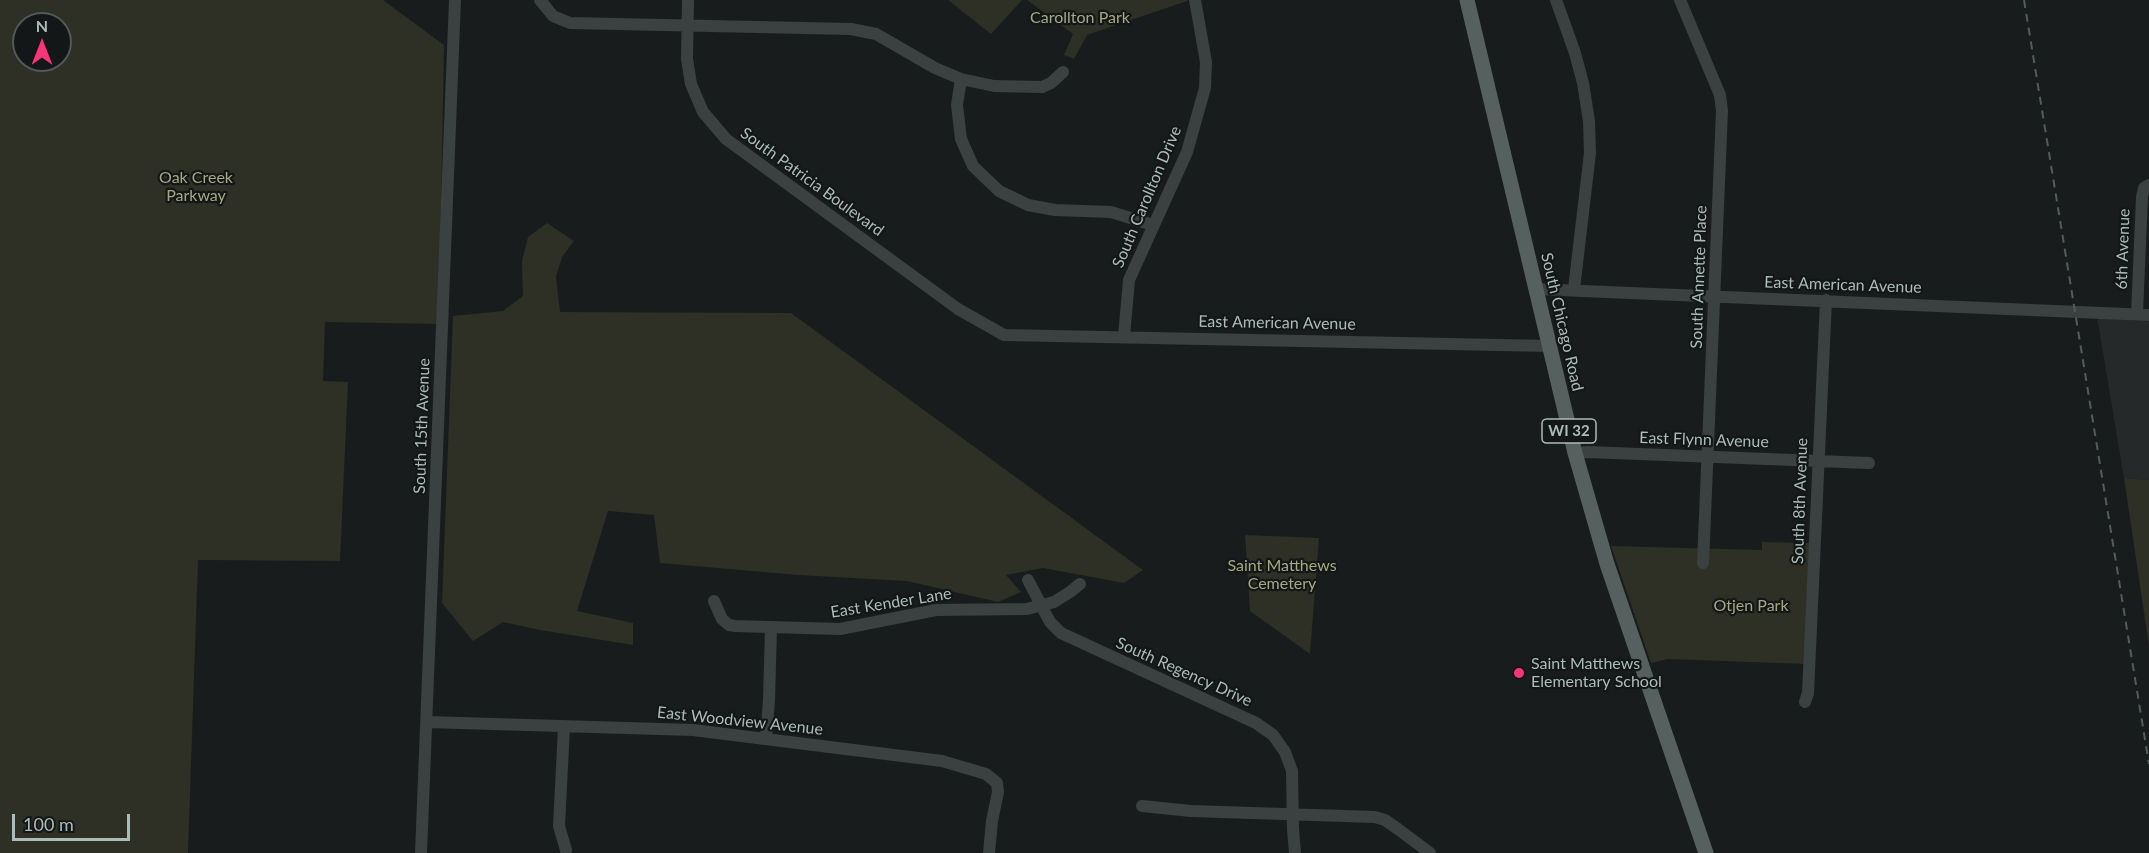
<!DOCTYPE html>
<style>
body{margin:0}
#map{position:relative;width:2149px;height:853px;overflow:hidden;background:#191c1c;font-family:Lato,sans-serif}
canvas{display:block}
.north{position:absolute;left:12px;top:12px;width:60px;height:60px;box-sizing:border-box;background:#141717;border:2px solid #505957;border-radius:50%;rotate:0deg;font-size:16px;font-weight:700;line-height:24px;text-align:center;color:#abbcb7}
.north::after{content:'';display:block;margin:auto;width:21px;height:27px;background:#fa3478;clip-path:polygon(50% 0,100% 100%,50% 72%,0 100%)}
.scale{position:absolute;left:12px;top:814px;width:118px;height:27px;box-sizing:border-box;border:3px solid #abbcb7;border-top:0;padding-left:8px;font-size:18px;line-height:21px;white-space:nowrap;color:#abbcb7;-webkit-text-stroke:4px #141717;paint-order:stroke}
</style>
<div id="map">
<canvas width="2149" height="853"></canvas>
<div class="north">N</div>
<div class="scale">100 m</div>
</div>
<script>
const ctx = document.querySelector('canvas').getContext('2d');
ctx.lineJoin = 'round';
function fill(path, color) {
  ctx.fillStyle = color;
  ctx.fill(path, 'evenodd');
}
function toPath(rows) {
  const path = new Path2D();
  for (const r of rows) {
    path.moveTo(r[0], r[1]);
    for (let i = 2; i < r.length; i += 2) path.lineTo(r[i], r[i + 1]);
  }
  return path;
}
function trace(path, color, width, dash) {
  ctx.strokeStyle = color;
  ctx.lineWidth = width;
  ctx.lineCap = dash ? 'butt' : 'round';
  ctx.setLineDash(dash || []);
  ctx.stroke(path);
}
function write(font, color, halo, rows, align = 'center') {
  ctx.font = font + ' Lato,sans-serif';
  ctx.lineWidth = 4.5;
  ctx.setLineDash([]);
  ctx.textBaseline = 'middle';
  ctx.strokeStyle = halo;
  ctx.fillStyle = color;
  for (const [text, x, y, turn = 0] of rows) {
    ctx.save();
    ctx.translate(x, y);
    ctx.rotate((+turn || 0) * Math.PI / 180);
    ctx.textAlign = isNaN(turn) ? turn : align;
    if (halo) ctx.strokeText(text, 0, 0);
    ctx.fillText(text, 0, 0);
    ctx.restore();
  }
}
const built = toPath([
 [2097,316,2127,320,2149,321,2149,480,2124,478]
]);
const green = toPath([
 [0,0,383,0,444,45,439,324,325,322,323,381,348,382,340,561,198,560,188,853,0,853],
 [24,24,60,24,60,60,24,60],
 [948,0,1022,0,991,34],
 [1027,0,1187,0,1187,1,1087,35,1074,59,1064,55,1073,34],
 [547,223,574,241,562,257,556,277,560,312,791,313,1143,570,1124,583,1043,568,1006,575,1021,592,998,602,907,581,798,575,660,563,654,515,608,511,577,611,633,623,633,645,540,630,503,622,473,641,442,603,453,316,503,311,523,296,522,261,528,237],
 [2124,478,2149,480,2149,646],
 [1245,535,1319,538,1310,654,1250,611],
 [1762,542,1810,543,1806,664,1668,659,1651,663,1611,546,1762,550]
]);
const minor = toPath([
 [540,0,553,16,570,23,851,29,876,34,935,68,961,79,994,86,1042,87,1051,83,1063,72],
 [688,0,687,59,691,84,703,112,726,139,958,309,1004,335,1549,346],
 [1556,0,1575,53,1583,83,1589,121,1590,153,1574,289],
 [1680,0,1720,95,1722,111,1703,563],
 [961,79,957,105,961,139,973,166,999,191,1028,205,1055,210,1111,212,1153,225],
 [1536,289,2149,315],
 [2137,314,2142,197,2144,188,2149,185],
 [1124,336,1129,280,1187,152,1205,88,1206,62,1195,0],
 [1575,453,1588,452,1869,463],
 [1028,580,1050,622,1061,633,1256,723,1273,735,1285,752,1292,771,1293,829,1295,853],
 [714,601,722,619,729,625,735,626,840,629,936,610,1027,609,1054,602,1070,592,1080,584],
 [1805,702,1808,693,1826,300],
 [427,722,693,730,942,761,986,774,997,783,998,792,992,821,989,853],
 [564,727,559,826,566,850],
 [766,739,769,700,771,628],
 [1142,806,1191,811,1375,817,1385,820,1398,829,1430,853],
 [421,853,455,0]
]);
const major = toPath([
 [1467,0,1575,453,1607,564,1706,853]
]);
const rail = toPath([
 [2024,0,2149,764]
]);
const markers = [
 [1519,673,6,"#fa3478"]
];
const shields = [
 [1569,431,54]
];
const shieldNames = [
 ["WI 32",1569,431]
];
const parkNames = [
 ["Carollton Park",1080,18],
 ["Oak Creek",196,178],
 ["Parkway",196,196],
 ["Saint Matthews",1282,566],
 ["Cemetery",1282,584],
 ["Otjen Park",1751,606]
];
const streetNames = [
 ["South Patricia Boulevard",812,182,36],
 ["South Carollton Drive",1147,197,-67],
 ["6th Avenue",2123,249,-88],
 ["South Annette Place",1699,277,-88],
 ["East American Avenue",1843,285,2],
 ["South Chicago Road",1562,322,77],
 ["East American Avenue",1277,323,1],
 ["South 15th Avenue",422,426,-88],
 ["East Flynn Avenue",1704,440,2],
 ["South 8th Avenue",1800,501,-88],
 ["East Kender Lane",891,603,-9],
 ["South Regency Drive",1184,672,24],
 ["East Woodview Avenue",740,721,6]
];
const poiNames = [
 ["Saint Matthews",1531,664],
 ["Elementary School",1531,682]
];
fill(built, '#252929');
fill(green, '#2e2f25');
trace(minor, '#3a4140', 12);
trace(major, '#56605e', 15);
trace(rail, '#535c5a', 2, [8, 6]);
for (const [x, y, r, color] of markers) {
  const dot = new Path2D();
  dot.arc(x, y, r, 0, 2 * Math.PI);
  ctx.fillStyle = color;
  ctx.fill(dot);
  trace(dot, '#141717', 2);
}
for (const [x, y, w] of shields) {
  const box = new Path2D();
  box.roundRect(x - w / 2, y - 12, w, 24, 4.5);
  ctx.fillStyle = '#141717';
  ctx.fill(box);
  trace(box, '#abbcb7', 1.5);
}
write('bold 15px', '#abbcb7', null, shieldNames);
write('16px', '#a6a882', '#141717', parkNames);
write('16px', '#abbcb7', '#141717', streetNames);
write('16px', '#abbcb7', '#141717', poiNames, 'left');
</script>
